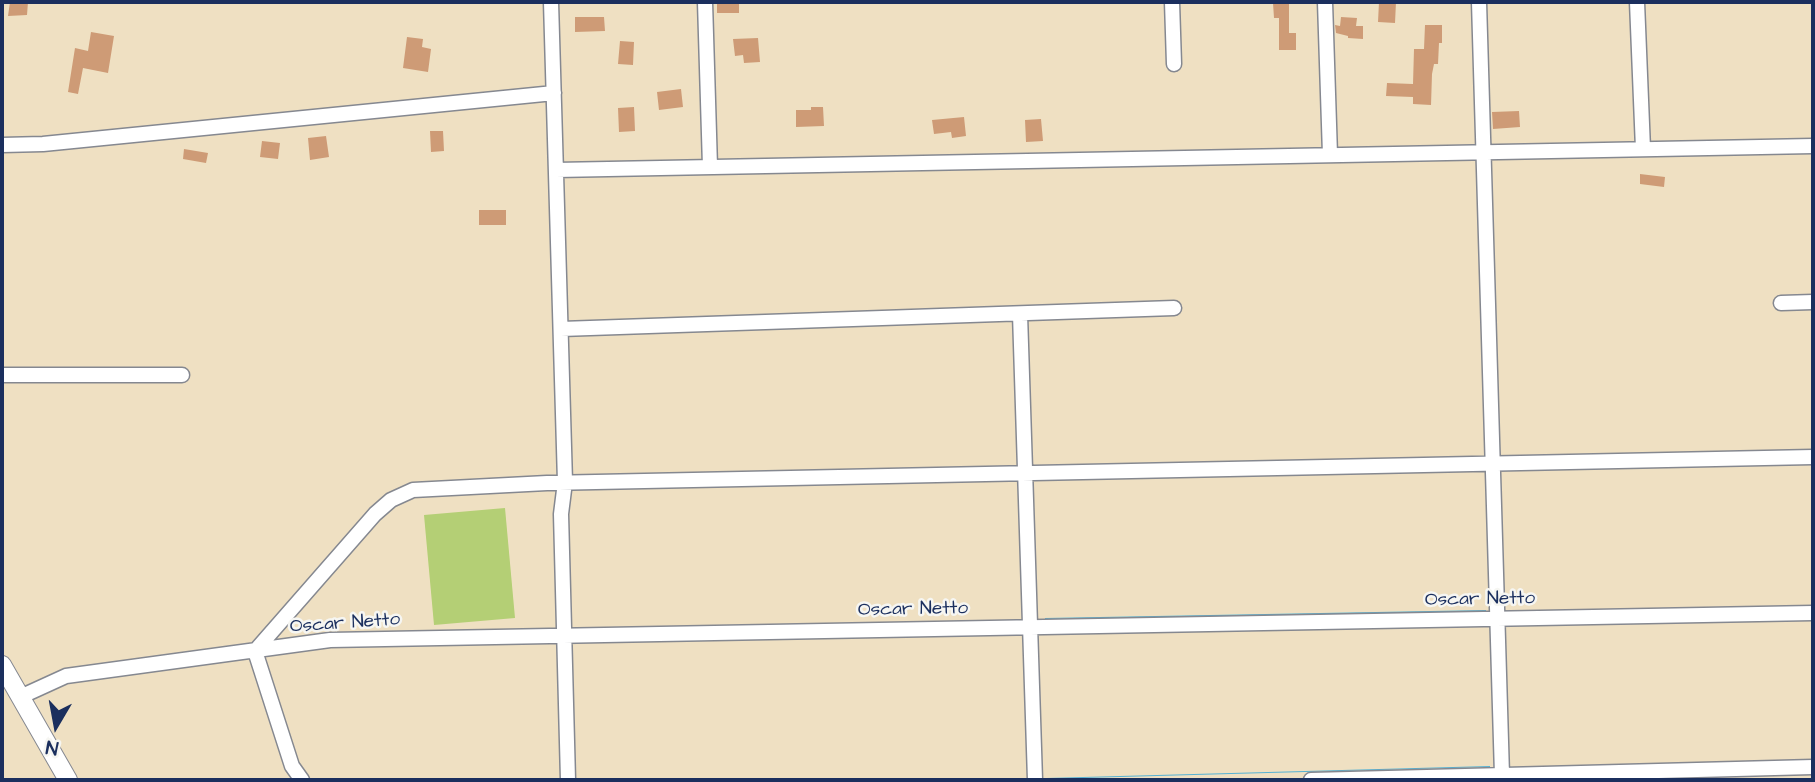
<!DOCTYPE html>
<style>
body{margin:0}
#map{position:relative;width:1815px;height:782px;overflow:hidden;background:#efe0c2;font-family:"Architects Daughter",sans-serif}
canvas{display:block}
.frame{position:absolute;inset:0;border:4px solid #1b2f5e;pointer-events:none}
.north{position:absolute;left:21px;top:691px;width:70px;height:70px;-webkit-text-stroke:5px #f6f6f2;paint-order:stroke;rotate:190deg;font-size:19px;font-weight:700;line-height:28px;text-align:center;color:#1b2f5e}
.north::after{content:'';display:block;margin:auto;width:24px;height:32px;background:#1b2f5e;clip-path:polygon(50% 0,100% 100%,50% 72%,0 100%)}
</style>
<div id="map">
<canvas width="1815" height="782"></canvas>
<div class="frame"></div>
<div class="north">N</div>
</div>
<script>
const ctx = document.querySelector('canvas').getContext('2d');
ctx.lineJoin = 'round';
function fill(path, color) {
  ctx.fillStyle = color;
  ctx.fill(path, 'evenodd');
}
function toPath(rows) {
  const path = new Path2D();
  for (const r of rows) {
    path.moveTo(r[0], r[1]);
    for (let i = 2; i < r.length; i += 2) path.lineTo(r[i], r[i + 1]);
  }
  return path;
}
function trace(path, color, width, dash) {
  ctx.strokeStyle = color;
  ctx.lineWidth = width;
  ctx.lineCap = dash ? 'butt' : 'round';
  ctx.setLineDash(dash || []);
  ctx.stroke(path);
}
function write(font, color, halo, rows, align = 'center') {
  ctx.font = font + ' "Architects Daughter",sans-serif';
  ctx.lineWidth = 5;
  ctx.setLineDash([]);
  ctx.textBaseline = 'middle';
  ctx.strokeStyle = halo;
  ctx.fillStyle = color;
  for (const [text, x, y, turn = 0] of rows) {
    ctx.save();
    ctx.translate(x, y);
    ctx.rotate((+turn || 0) * Math.PI / 180);
    ctx.textAlign = isNaN(turn) ? turn : align;
    if (halo) ctx.strokeText(text, 0, 0);
    ctx.fillText(text, 0, 0);
    ctx.restore();
  }
}
const green = toPath([
 [505,508,515,618,434,625,424,515]
]);
const water = toPath([
 [1486,610,1486,612,1045,619,1045,618],
 [1490,766,1490,767,1046,779,1046,778]
]);
const building = toPath([
 [10,2,28,2,27,15,8,16],
 [717,2,739,2,739,13,717,13],
 [1379,2,1396,2,1395,23,1378,22],
 [1273,3,1289,3,1289,33,1296,33,1296,50,1279,50,1279,18,1274,18],
 [575,17,604,17,605,31,575,32],
 [1341,17,1357,18,1356,26,1363,26,1363,39,1348,38,1348,36,1336,33,1335,25,1340,26],
 [1425,25,1442,25,1442,43,1439,43,1438,64,1434,64,1432,74,1431,105,1413,104,1413,97,1386,96,1387,83,1413,84,1414,49,1424,49],
 [91,32,114,36,108,73,83,68,78,94,68,92,75,48,88,51],
 [407,37,423,39,422,47,431,49,428,72,403,68],
 [758,38,760,62,744,63,743,55,735,56,733,39],
 [620,41,634,42,633,65,618,64],
 [681,89,683,107,659,110,657,92],
 [634,107,635,131,619,132,618,108],
 [811,107,823,107,824,126,796,127,796,110,811,110],
 [1519,111,1520,127,1493,129,1492,112],
 [964,117,966,136,952,138,951,132,934,134,932,120],
 [1041,119,1043,141,1026,142,1025,120],
 [430,131,443,131,444,151,431,152],
 [326,136,329,157,310,160,308,138],
 [262,141,280,143,278,159,260,157],
 [184,149,208,153,206,163,183,159],
 [1640,174,1665,177,1664,187,1640,184],
 [479,210,506,210,506,225,479,225]
]);
const minor = toPath([
 [551,2,565,482,561,514,568,780],
 [705,2,710,167],
 [1172,2,1174,64],
 [1325,2,1330,155],
 [1479,2,1502,775],
 [1637,2,1643,149],
 [2,145,43,144,554,93],
 [556,170,1813,146],
 [1781,303,1813,302],
 [1020,314,1035,780],
 [561,329,1174,308],
 [2,375,182,375],
 [20,697,66,676,330,640,1813,613],
 [302,780,292,766,255,651,375,514,391,500,413,490,547,483,1813,457],
 [1311,780,1813,767]
]);
const major = toPath([
 [2,665,68,780]
]);
const streetNames = [
 ["Oscar Netto",1480,600,-1],
 ["Oscar Netto",913,610,-1],
 ["Oscar Netto",345,624,-4]
];
fill(green, '#b4cf75');
fill(water, '#55b1d3');
fill(building, '#ce9b76');
trace(minor, '#858890', 17);
trace(major, '#858890', 20);
trace(minor, '#fff', 14);
trace(major, '#fff', 18);
write('19px', '#1b2f5e', '#f6f6f2', streetNames);
</script>
